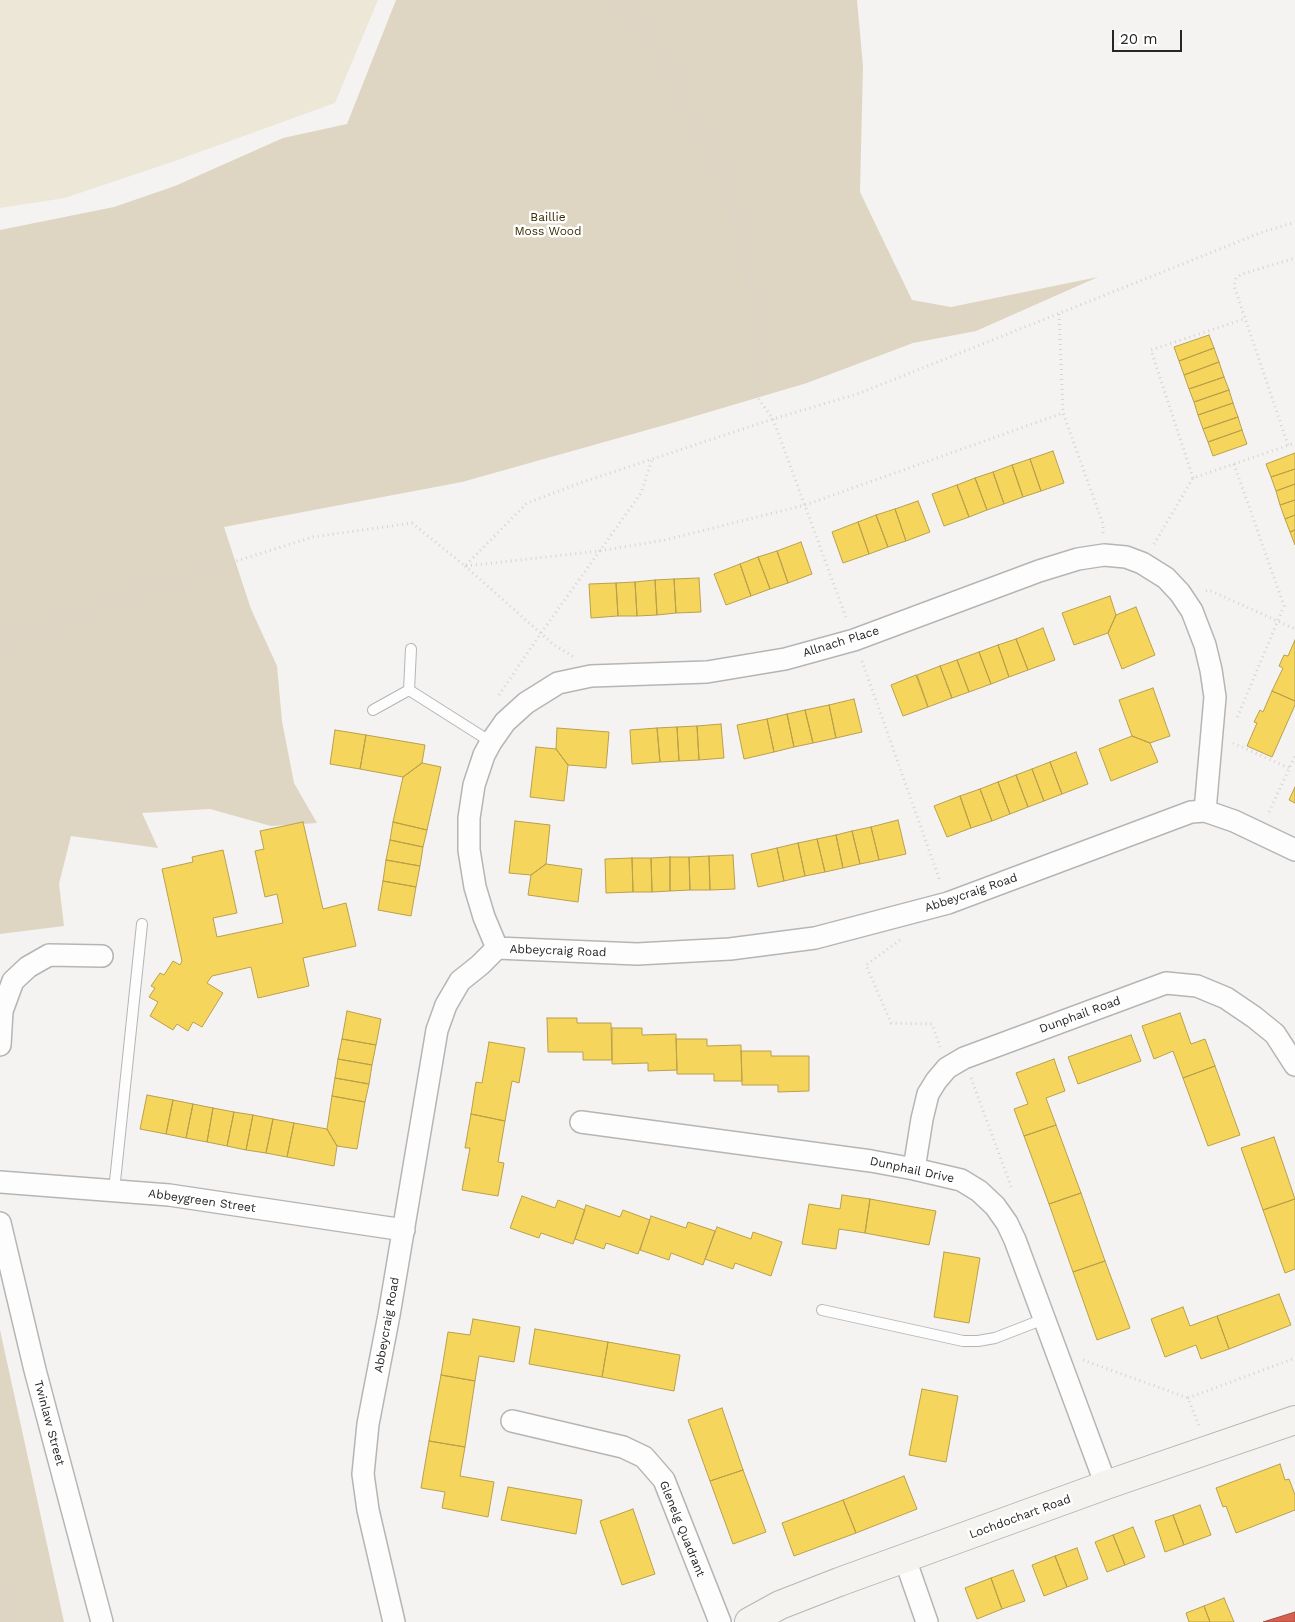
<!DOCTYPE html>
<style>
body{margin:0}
#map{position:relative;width:1295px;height:1622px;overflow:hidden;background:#f5f3f1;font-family:"Work Sans",sans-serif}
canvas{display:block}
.scale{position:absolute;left:1112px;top:30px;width:70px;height:22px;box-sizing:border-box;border:2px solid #272625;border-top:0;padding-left:6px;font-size:15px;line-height:18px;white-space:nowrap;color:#272625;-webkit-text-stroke:4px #fff;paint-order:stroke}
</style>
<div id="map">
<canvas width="1295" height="1622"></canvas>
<div class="scale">20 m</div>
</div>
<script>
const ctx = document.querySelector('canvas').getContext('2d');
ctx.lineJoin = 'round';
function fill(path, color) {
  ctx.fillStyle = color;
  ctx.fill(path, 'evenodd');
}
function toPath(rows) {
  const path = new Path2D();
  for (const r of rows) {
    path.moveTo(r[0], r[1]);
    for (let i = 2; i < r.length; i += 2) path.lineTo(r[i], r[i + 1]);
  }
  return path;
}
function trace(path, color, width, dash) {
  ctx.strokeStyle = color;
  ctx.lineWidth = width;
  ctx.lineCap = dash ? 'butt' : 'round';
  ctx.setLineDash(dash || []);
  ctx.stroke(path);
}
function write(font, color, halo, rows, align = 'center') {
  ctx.font = font + ' "Work Sans",sans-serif';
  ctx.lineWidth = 5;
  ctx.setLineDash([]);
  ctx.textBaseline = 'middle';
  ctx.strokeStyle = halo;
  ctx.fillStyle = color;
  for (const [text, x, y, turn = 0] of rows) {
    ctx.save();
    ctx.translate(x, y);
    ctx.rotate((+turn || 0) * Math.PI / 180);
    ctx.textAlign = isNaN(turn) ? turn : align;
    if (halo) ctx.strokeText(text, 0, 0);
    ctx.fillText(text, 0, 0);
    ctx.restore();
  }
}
const green = toPath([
 [0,0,378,0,335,103,172,162,65,198,0,208]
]);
const forest = toPath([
 [396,0,857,0,863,66,860,192,912,300,951,307,1098,277,976,331,913,343,807,383,672,423,462,482,224,527,251,609,277,666,282,721,294,783,317,823,271,826,210,809,142,813,158,848,71,836,59,884,64,926,0,934,0,230,114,207,175,186,283,138,347,124],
 [0,1330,64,1622,0,1622]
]);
const homes = toPath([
 [1209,335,1214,348,1179,361,1174,347,1209,335],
 [1214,348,1219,362,1184,375,1179,361,1214,348],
 [1219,362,1224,377,1189,389,1184,375,1219,362],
 [1224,377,1229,390,1194,402,1189,389,1224,377],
 [1229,390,1233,403,1198,415,1194,402,1229,390],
 [1233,403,1238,417,1203,429,1198,415,1233,403],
 [1238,417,1242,430,1208,442,1203,429,1238,417],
 [1242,430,1247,444,1213,456,1208,442,1242,430],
 [1053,451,1064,483,1041,491,1030,459,1053,451],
 [1295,453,1295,469,1271,477,1266,464,1295,453],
 [1030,459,1041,491,1023,497,1012,465,1030,459],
 [1012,465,1023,497,1004,504,993,472,1012,465],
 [1295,469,1295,484,1276,491,1271,477,1295,469],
 [993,472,1004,504,987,510,975,478,993,472],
 [975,478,987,510,969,517,957,485,975,478],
 [1295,484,1295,500,1280,505,1276,491,1295,484],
 [957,485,969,517,944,526,932,494,957,485],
 [1295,500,1295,515,1285,519,1280,505,1295,500],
 [918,501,930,532,906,541,895,509,918,501],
 [895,509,906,541,888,547,876,515,895,509],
 [876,515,888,547,869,554,858,522,876,515],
 [1295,515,1295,530,1290,532,1285,519,1295,515],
 [858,522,869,554,843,563,832,532,858,522],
 [1295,530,1295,545,1290,532,1295,530],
 [801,542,812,574,788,583,777,551,801,542],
 [777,551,788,583,770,589,758,557,777,551],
 [758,557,770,589,751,596,740,564,758,557],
 [740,564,751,596,726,605,714,574,740,564],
 [699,578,701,612,676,613,674,579,699,578],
 [674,579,676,613,657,615,655,580,674,579],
 [655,580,657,615,637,616,635,582,655,580],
 [635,582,637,616,618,616,616,583,635,582],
 [616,583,618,616,591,618,589,584,616,583],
 [1110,596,1116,615,1108,633,1074,645,1062,613,1110,596],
 [1136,607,1155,655,1122,669,1108,633,1116,615,1136,607],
 [1043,628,1055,660,1028,670,1016,639,1043,628],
 [1016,639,1028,670,1009,677,998,645,1016,639],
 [1295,640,1295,701,1272,691,1283,668,1279,666,1284,655,1288,656,1295,640],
 [998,645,1009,677,991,684,979,652,998,645],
 [979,652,991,684,969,692,957,660,979,652],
 [957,660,969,692,952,698,940,666,957,660],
 [940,666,952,698,928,707,917,675,940,666],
 [916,675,928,707,903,716,891,685,916,675],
 [1153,688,1170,736,1150,743,1132,736,1119,700,1153,688],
 [1272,691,1295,701,1295,705,1272,757,1247,746,1257,723,1254,722,1260,710,1263,712,1272,691],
 [854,699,862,732,836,738,829,705,854,699],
 [829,705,836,738,813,743,805,710,829,705],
 [805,710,813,743,794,747,787,714,805,710],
 [787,714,794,747,774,752,767,719,787,714],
 [767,719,774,752,744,759,737,725,767,719],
 [721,724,724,758,699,760,697,726,721,724],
 [697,726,699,760,679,761,677,727,697,726],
 [677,727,679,761,660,762,657,728,677,727],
 [557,728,609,732,606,768,568,765,556,749,557,728],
 [657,728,660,762,632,764,630,730,657,728],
 [335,730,366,735,360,769,330,764,335,730],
 [366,735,425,745,422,763,403,777,360,769,366,735],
 [1132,736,1150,743,1158,762,1111,781,1099,749,1132,736],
 [536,747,556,749,568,765,564,801,530,797,536,747],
 [1076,752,1088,784,1062,794,1050,762,1076,752],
 [1050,762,1062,794,1044,801,1032,769,1050,762],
 [422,763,441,767,427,830,393,822,403,777,422,763],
 [1032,769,1044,801,1028,807,1016,775,1032,769],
 [1016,775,1028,807,1010,814,998,782,1016,775],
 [998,782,1010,814,992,821,980,789,998,782],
 [1295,787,1295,803,1289,800,1295,787],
 [980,789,992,821,971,828,960,796,980,789],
 [960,796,971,828,947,837,934,806,960,796],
 [898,820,906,854,879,860,871,827,898,820],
 [515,821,550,825,546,864,531,875,509,873,515,821],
 [303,822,323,909,346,903,356,946,303,958,309,986,258,998,251,967,212,976,207,983,223,993,202,1027,193,1022,188,1031,177,1024,173,1030,150,1016,158,1002,149,997,155,988,151,986,160,973,164,975,173,961,180,965,182,961,162,869,193,862,192,857,223,850,237,913,213,918,217,937,283,923,277,894,265,897,255,851,264,849,260,831,303,822],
 [393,822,427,830,423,847,390,840,393,822],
 [871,827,879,860,860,864,852,831,871,827],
 [852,831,860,864,843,868,836,835,852,831],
 [836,835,843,868,825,872,817,839,836,835],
 [817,839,825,872,805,876,798,843,817,839],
 [390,840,423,847,420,866,386,860,390,840],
 [798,843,805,876,784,881,777,848,798,843],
 [777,848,784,881,758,887,751,854,777,848],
 [733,855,735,889,710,890,709,856,733,855],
 [709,856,710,890,690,890,689,857,709,856],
 [670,857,670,891,652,892,651,858,670,857],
 [670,857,689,857,690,890,670,891,670,857],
 [632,858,651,858,652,892,633,892,632,858],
 [632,858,633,892,606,893,605,859,632,858],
 [386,860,420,866,416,887,383,881,386,860],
 [546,864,582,869,578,902,528,895,531,875,546,864],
 [383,881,416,887,411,916,378,910,383,881],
 [347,1011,381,1019,376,1045,342,1039,347,1011],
 [1180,1013,1191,1044,1205,1039,1215,1066,1183,1078,1173,1051,1154,1059,1142,1026,1180,1013],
 [547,1018,577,1018,577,1023,611,1023,612,1060,583,1060,583,1052,548,1052,547,1018],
 [612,1028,642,1028,642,1035,676,1034,677,1070,648,1071,648,1063,612,1064,612,1028],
 [1131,1035,1141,1061,1078,1084,1068,1057,1131,1035],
 [342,1039,376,1045,372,1065,338,1059,342,1039],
 [676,1039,707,1039,707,1046,741,1045,742,1081,714,1081,714,1074,677,1074,676,1039],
 [489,1042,525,1048,519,1083,512,1081,505,1121,471,1114,476,1082,482,1083,489,1042],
 [741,1051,771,1051,771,1056,809,1056,809,1091,778,1092,778,1085,742,1085,741,1051],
 [338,1059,372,1065,369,1084,335,1078,338,1059],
 [1054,1059,1065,1091,1046,1098,1056,1125,1024,1136,1014,1109,1028,1104,1016,1073,1054,1059],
 [1215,1066,1240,1135,1208,1146,1183,1078,1215,1066],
 [335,1078,369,1084,365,1102,332,1096,335,1078],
 [147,1095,173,1100,166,1134,140,1129,147,1095],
 [332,1096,365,1102,357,1149,337,1146,327,1129,332,1096],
 [173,1100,193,1104,186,1138,166,1134,173,1100],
 [193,1104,213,1108,207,1142,186,1138,193,1104],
 [213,1108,234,1112,227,1146,207,1142,213,1108],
 [234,1112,253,1115,246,1150,227,1146,234,1112],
 [471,1114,505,1121,498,1162,504,1163,498,1196,462,1190,470,1148,465,1148,471,1114],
 [253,1115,273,1119,266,1153,246,1150,253,1115],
 [273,1119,294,1123,287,1157,266,1153,273,1119],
 [294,1123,327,1129,337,1146,334,1166,287,1157,294,1123],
 [1056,1125,1081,1193,1049,1204,1024,1136,1056,1125],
 [1274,1137,1295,1199,1263,1210,1241,1148,1274,1137],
 [1081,1193,1105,1261,1073,1272,1049,1204,1081,1193],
 [842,1195,870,1199,865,1233,839,1229,836,1249,802,1244,809,1204,840,1209,842,1195],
 [522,1196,555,1208,558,1200,585,1210,573,1244,541,1233,539,1238,510,1228,522,1196],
 [870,1199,936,1211,929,1245,865,1233,870,1199],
 [1295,1199,1295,1269,1285,1273,1263,1210,1295,1199],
 [586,1205,620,1217,623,1210,650,1220,638,1254,606,1243,604,1249,575,1239,586,1205],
 [651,1216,686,1228,688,1222,715,1231,703,1265,671,1253,669,1260,640,1250,651,1216],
 [717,1227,751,1239,753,1232,782,1242,771,1276,735,1263,733,1269,705,1259,717,1227],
 [944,1252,980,1258,969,1323,934,1317,944,1252],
 [1105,1261,1130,1328,1097,1340,1073,1272,1105,1261],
 [1279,1294,1291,1325,1229,1349,1217,1316,1279,1294],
 [1183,1307,1190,1326,1217,1316,1229,1349,1201,1359,1196,1345,1165,1357,1151,1319,1183,1307],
 [473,1319,520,1327,514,1362,479,1356,475,1381,441,1375,448,1332,470,1335,473,1319],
 [535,1329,608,1342,602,1377,529,1364,535,1329],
 [608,1342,680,1355,674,1391,602,1377,608,1342],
 [441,1375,475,1381,465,1447,429,1441,441,1375],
 [922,1389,958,1396,946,1462,909,1455,922,1389],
 [722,1408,743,1470,710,1481,688,1420,722,1408],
 [429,1441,465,1447,460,1476,494,1482,488,1517,442,1508,445,1492,421,1488,429,1441],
 [1280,1464,1285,1480,1289,1479,1295,1495,1295,1510,1236,1533,1226,1506,1223,1507,1216,1488,1280,1464],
 [743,1470,766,1532,733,1544,710,1481,743,1470],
 [904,1476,917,1509,856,1533,843,1500,904,1476],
 [508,1487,582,1500,576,1534,501,1520,508,1487],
 [843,1500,856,1533,794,1556,782,1523,843,1500],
 [1200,1505,1211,1535,1184,1545,1173,1515,1200,1505],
 [633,1509,655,1574,622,1585,600,1521,633,1509],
 [1173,1515,1184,1545,1165,1552,1155,1521,1173,1515],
 [1133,1527,1145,1557,1125,1565,1113,1535,1133,1527],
 [1113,1535,1125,1565,1107,1572,1095,1542,1113,1535],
 [1077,1548,1088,1579,1067,1587,1055,1556,1077,1548],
 [1055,1556,1067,1587,1044,1596,1032,1565,1055,1556],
 [1013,1570,1025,1601,1002,1609,991,1578,1013,1570],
 [991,1578,1002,1609,977,1619,965,1588,991,1578],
 [1224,1598,1234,1622,1210,1622,1204,1606,1224,1598],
 [1204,1606,1210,1622,1189,1622,1186,1613,1204,1606]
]);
const shops = toPath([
 [1295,1612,1295,1622,1263,1622,1295,1612]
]);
const path = toPath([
 [614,0,640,27,668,61,678,98,724,169,759,317,754,393,773,419,847,620],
 [1059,314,1063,413,1103,524,1103,534],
 [1288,445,1234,286,1236,278,1242,274,1295,258],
 [1234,464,1284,606,1237,718],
 [1193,478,1151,350,1244,319],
 [1154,544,1193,478,1295,443],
 [465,566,554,645,574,657],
 [466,566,599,551,665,540,805,505,1063,413],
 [1206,591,1209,590,1295,629],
 [0,641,45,630,147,589,313,537,412,523,465,566,527,503,580,483,773,419,860,393,1260,233,1295,222],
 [862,661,940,881],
 [499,695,541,633,641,493,652,460],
 [1233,743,1289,768],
 [1269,812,1295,756],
 [900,940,866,965,891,1023,932,1024,940,1047],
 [971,1078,1012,1189],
 [1083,1360,1188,1398,1199,1426],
 [1188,1398,1295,1358],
 [0,1590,10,1622]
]);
const lane = toPath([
 [409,690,491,742],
 [373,710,409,690,411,649],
 [114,1191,142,924],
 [822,1310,963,1341,978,1341,995,1338,1044,1319]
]);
const street = toPath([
 [497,948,484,917,475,887,469,850,469,818,474,785,484,755,491,742,505,722,526,703,558,683,591,676,707,672,785,659,854,640,1039,571,1078,559,1104,555,1126,557,1142,563,1166,578,1180,593,1192,611,1205,645,1211,670,1215,697,1205,811],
 [0,1045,2,1011,13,981,28,967,49,955,102,956],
 [581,1122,871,1161,914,1169,961,1180,979,1191,995,1206,1007,1223,1015,1240,1106,1485],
 [914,1169,922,1119,928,1094,936,1081,947,1068,964,1058,1166,983,1197,986,1226,998,1254,1017,1275,1034,1295,1065],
 [0,1182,169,1195,404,1230],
 [0,1223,35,1370,102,1622],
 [512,1421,623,1447,644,1457,664,1480,720,1622],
 [905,1559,927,1622],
 [394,1622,368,1510,363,1474,368,1424,389,1315,437,1030,446,1005,460,981,480,965,497,948,637,954,730,949,815,938,948,903,1191,812,1205,811,1234,821,1295,850]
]);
const secondary = toPath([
 [749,1622,780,1605,839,1582,1106,1485,1295,1420]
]);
const parkNames = [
 ["Baillie",548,217],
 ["Moss Wood",548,231]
];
const streetNames = [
 ["Allnach Place",841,642,-17],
 ["Abbeycraig Road",971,893,-19],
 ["Abbeycraig Road",558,951,2],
 ["Dunphail Road",1080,1015,-20],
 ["Dunphail Drive",912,1170,12],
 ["Abbeygreen Street",202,1201,8],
 ["Abbeycraig Road",387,1325,-80],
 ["Twinlaw Street",49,1423,75],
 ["Lochdochart Road",1020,1517,-20],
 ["Glenelg Quadrant",682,1529,68]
];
fill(green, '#ede7d8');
fill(forest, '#ded6c2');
fill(homes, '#f6d55c');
trace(homes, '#b8a04c', 1);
fill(shops, '#d6604d');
trace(shops, '#a24f41', 1);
trace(lane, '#b6b5b4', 12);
trace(street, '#b6b5b4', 24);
trace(secondary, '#b6b5b4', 30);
trace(path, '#d4d4d3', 3, [1, 4]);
trace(lane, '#fefdfd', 10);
trace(street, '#fefdfd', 21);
trace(secondary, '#f4f3f0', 28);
write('12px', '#392c00', '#fff', parkNames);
write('12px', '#272625', '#fff', streetNames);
</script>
